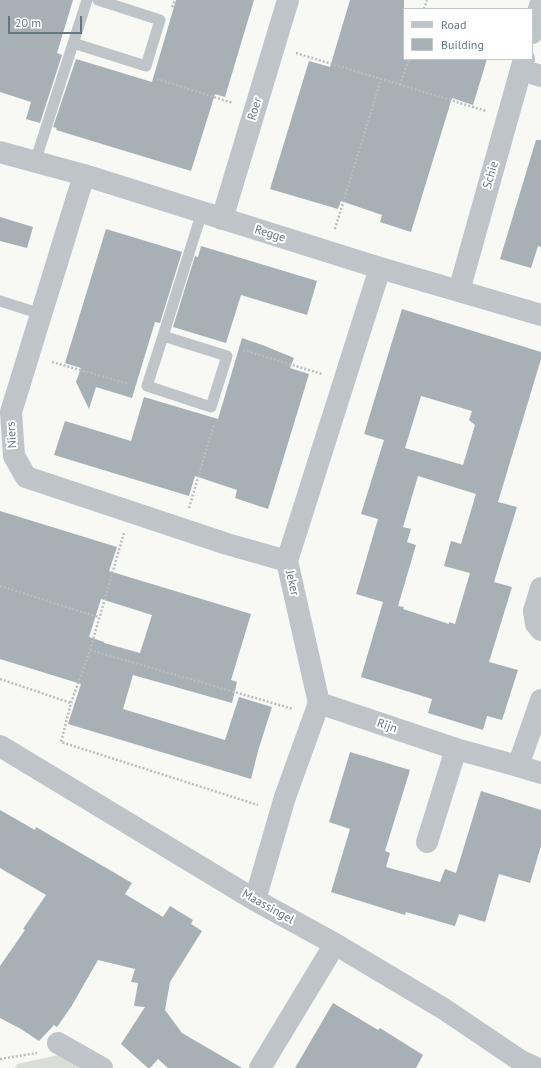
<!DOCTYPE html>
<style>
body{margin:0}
#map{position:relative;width:541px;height:1068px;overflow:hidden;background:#f8f8f5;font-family:"PT Sans",sans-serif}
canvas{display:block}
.legend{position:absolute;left:403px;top:8px;width:130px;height:52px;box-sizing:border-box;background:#fff;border:1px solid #c1c8cc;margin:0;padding:5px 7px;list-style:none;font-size:12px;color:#647680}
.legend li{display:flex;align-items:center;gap:8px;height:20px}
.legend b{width:20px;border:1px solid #c1c8cc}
.scale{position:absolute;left:8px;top:16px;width:74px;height:18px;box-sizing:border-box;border:2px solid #647680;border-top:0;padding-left:5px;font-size:12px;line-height:14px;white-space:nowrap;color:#647680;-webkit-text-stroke:3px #fff;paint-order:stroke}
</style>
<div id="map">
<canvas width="541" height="1068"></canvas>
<ul class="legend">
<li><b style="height:5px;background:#bfc4c8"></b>Road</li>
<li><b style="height:11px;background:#a6b0b5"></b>Building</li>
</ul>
<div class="scale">20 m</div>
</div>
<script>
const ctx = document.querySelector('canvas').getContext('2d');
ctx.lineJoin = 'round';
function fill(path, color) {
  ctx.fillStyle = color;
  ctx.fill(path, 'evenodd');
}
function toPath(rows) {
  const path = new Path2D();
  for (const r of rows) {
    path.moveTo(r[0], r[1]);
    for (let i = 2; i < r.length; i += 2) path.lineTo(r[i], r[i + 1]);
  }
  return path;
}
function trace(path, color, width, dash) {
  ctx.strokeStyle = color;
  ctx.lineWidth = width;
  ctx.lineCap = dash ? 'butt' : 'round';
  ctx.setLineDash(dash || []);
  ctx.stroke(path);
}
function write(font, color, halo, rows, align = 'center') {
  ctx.font = font + ' "PT Sans",sans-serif';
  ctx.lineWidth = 4;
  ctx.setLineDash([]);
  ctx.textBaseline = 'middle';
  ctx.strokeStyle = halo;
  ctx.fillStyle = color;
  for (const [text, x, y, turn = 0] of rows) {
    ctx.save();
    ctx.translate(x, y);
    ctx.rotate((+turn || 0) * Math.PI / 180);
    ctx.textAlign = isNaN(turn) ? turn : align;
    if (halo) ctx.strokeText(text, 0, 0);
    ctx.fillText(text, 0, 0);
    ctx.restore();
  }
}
const green = toPath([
 [63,1054,80,1064,77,1068,15,1068,17,1064]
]);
const building = toPath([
 [0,0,73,0,57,53,62,55,40,123,26,119,31,102,0,92],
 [176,0,254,0,225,97,215,94,191,171,56,130,57,128,53,127,76,59,152,82],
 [350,0,404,0,404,59,487,59,473,105,452,98,411,232,380,222,382,215,341,201,338,209,270,189,309,61,330,67],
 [536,140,541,140,541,247,538,246,531,268,500,259],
 [0,217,33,227,27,248,0,241],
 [106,229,182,252,160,323,155,322,132,398,96,387,89,409,76,382,81,368,65,363],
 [201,246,317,281,307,315,241,295,226,343,173,327,195,256,198,257],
 [402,309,541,352,541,359,498,502,517,507,494,582,512,587,489,662,518,670,502,720,487,716,483,730,428,713,432,699,361,677,383,602,356,594,378,519,361,514,384,440,364,434],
 [421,396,472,411,469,420,475,425,463,465,405,448],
 [418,476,476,494,461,544,451,541,444,566,470,573,455,624,449,622,449,624,403,609,404,607,398,606,416,545,407,542,411,529,403,527],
 [242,338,265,346,294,358,290,368,309,374,268,509,235,498,237,490,195,476,189,496,54,455,65,421,131,441,144,397,218,419],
 [0,511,117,547,109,571,251,614,231,680,237,682,232,703,133,675,123,709,225,740,239,697,272,707,258,751,251,779,68,724,81,684,0,659],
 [101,599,152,615,140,653,104,643,104,642,89,637],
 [350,752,410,770,385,851,390,853,386,867,440,882,445,869,456,873,481,791,541,810,541,846,530,883,499,874,485,922,459,914,455,926,406,912,405,915,331,892,350,829,329,822],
 [0,810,35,830,36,827,132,883,125,894,163,917,170,906,193,920,191,924,202,931,170,982,165,1010,182,1033,242,1068,168,1068,158,1059,150,1068,148,1068,121,1044,145,1007,134,1006,138,983,131,982,135,969,98,960,71,1007,57,1027,54,1025,39,1041,21,1029,0,1018,0,966,25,930,23,929,46,895,0,868],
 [333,1003,378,1030,380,1028,423,1055,416,1068,295,1068]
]);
const path = toPath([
 [172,7,175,0],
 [424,9,427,0],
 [296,53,486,111],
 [157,79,233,103],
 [400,85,409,59],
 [335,229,381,79],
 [243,350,322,374],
 [52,362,129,384],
 [189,508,214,424],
 [124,533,90,650,71,703,61,742,258,805],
 [0,586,98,617],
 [90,650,293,709],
 [0,679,71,703],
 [0,1059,37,1053]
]);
const service = toPath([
 [73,43,146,66,160,20,98,0],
 [35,162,87,0],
 [0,301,41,314],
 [163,336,227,356,211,407,147,386,163,336,202,212]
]);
const minor = toPath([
 [532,33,541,2],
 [521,70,541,76],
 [0,152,84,175,380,268,541,315],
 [84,175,11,412,14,456,26,477,227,544,287,561],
 [222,219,288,0],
 [459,291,524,59],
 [541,588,534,611,536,624,541,630],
 [319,703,456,749,518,766,541,773],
 [0,746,255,900,335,944,444,1009,521,1061,536,1068],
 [518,766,541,700],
 [427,842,456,749],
 [255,900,285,797,319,703,287,561,380,268],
 [58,1043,102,1068],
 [260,1068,335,944]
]);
const streetNames = [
 ["Roer",255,109,-73],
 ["Schie",491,175,-74],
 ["Regge",270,234,17],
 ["Niers",12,435,-94],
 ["Jeker",292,583,77],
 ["Rijn",387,726,19],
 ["Maassingel",268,907,29]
];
fill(green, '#d8ddd5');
fill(building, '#a6b0b5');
trace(path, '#babdc0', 2.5, [2, 2]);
trace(service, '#bfc4c8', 11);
trace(minor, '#bfc4c8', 22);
write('12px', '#647680', '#fff', streetNames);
</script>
